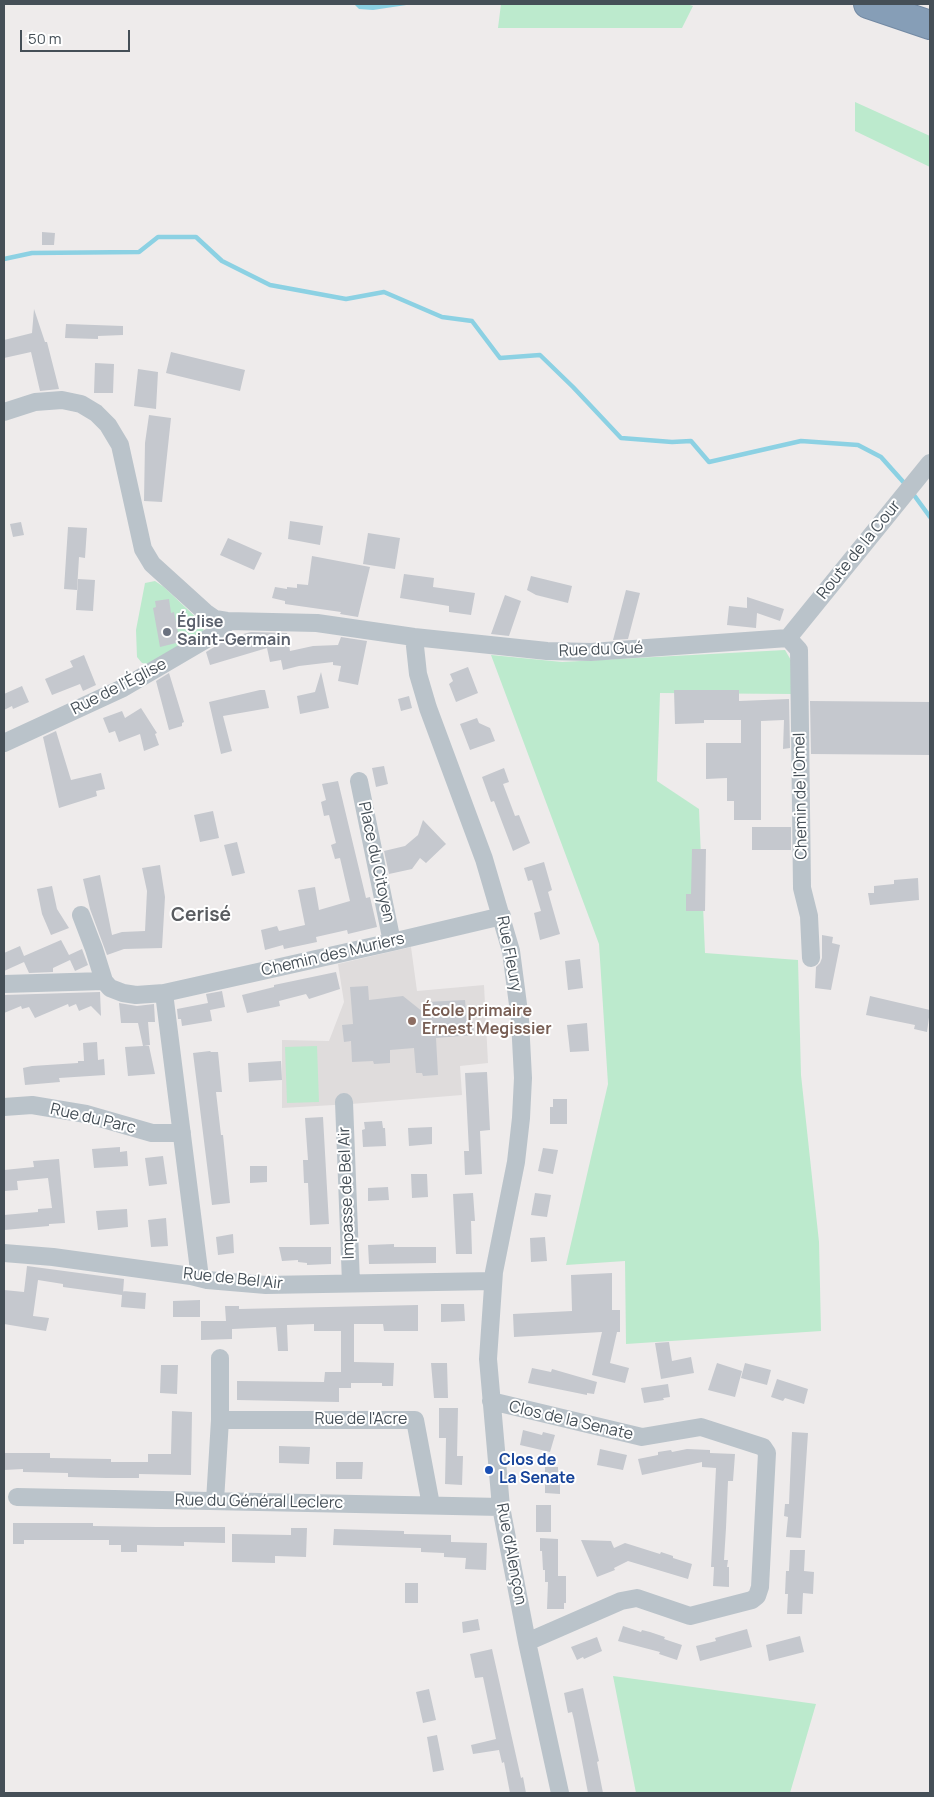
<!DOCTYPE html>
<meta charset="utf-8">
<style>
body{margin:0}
#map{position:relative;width:934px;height:1797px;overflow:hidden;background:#eeebeb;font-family:Manrope,sans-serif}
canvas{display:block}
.frame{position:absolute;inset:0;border:5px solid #454f57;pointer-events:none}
.scale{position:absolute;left:20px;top:30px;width:110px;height:22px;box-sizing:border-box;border:2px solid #454f57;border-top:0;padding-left:6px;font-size:15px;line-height:18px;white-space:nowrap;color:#454f57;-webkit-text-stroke:4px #fff;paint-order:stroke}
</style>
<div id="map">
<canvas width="934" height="1797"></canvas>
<div class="frame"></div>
<div class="scale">50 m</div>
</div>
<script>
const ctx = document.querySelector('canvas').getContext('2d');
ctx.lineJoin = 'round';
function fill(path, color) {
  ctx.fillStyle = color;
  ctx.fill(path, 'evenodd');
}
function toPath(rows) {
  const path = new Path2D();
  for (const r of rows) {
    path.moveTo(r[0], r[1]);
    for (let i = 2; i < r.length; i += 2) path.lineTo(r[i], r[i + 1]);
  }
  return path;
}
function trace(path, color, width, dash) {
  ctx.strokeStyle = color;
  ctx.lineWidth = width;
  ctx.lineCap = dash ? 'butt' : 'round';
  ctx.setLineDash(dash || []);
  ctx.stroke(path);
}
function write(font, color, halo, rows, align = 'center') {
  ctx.font = font + ' Manrope,sans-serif';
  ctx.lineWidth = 4;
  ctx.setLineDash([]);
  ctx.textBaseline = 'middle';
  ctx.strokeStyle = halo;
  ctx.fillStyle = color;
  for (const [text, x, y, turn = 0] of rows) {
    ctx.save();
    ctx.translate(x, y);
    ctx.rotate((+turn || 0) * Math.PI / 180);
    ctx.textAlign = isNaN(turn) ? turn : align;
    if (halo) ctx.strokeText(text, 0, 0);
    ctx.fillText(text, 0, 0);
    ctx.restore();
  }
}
const education = toPath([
 [411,947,417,991,484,985,488,1063,460,1066,462,1095,351,1104,282,1108,282,1040,329,1041,344,1002,338,964]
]);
const green = toPath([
 [501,4,687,4,693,6,682,28,498,28],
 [855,102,930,136,930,167,855,131],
 [155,581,164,587,204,625,203,633,149,664,142,663,137,657,136,630,145,583],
 [785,650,792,662,793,694,660,693,657,781,699,809,705,953,798,960,801,1075,819,1242,821,1331,626,1344,625,1261,566,1265,608,1084,599,944,491,655,562,662],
 [317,1046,319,1102,287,1103,285,1047],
 [613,1676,816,1704,790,1793,636,1793]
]);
const water = toPath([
 [354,4,413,4,373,10,359,9]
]);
const stream = toPath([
 [4,259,32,253,139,252,158,237,196,237,222,261,270,285,346,299,384,292,442,317,472,321,500,358,540,355,573,387,621,438,672,442,691,441,709,462,801,441,858,445,881,457,906,485],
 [911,491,930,517]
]);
const building = toPath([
 [42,232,55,233,54,245,42,245],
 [34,309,45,342,47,342,59,389,40,391,31,352,4,358,4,340,32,333],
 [66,324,123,326,123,335,98,336,98,339,65,338],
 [171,352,245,370,240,391,166,373],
 [95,363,114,364,113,393,94,393],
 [138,369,158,372,156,409,134,406],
 [149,415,171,418,162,502,144,501,145,443],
 [290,521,323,526,320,545,288,539],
 [21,522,24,535,13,537,10,524],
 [68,527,87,528,85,558,79,557,77,590,64,589],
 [368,533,400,538,395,569,363,564],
 [228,538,262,553,254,570,220,555],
 [312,556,370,567,358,617,340,614,341,612,285,604,285,601,272,598,275,587,287,589,287,587,297,588,297,584,308,585],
 [404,574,434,578,433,587,475,593,471,615,449,612,449,606,400,598],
 [531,576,572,586,568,603,536,595,527,590],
 [78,579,95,580,93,611,76,610],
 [626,590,640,593,628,639,613,640],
 [505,595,521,601,509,636,491,634],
 [747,597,784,609,780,621,757,613,756,628,727,625,729,606,747,608],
 [169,599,171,613,174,612,180,642,160,647,153,608,156,607,155,601],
 [251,632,287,633,290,651,313,646,338,645,341,637,367,641,358,685,338,681,341,666,333,665,333,662,299,666,283,670,281,660,270,662,267,648,210,665,206,652,231,637],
 [84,655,96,685,83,691,80,684,52,695,45,679,73,667,70,661],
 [468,667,478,693,456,702,449,684,453,681,450,674],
 [321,672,329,708,300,714,297,696,315,692],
 [169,673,184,722,182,723,182,726,169,730,156,681],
 [22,686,29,702,13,709,12,706,4,710,4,694],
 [260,690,265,690,269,708,223,716,232,751,221,754,209,702],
 [674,690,739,690,739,701,789,699,790,748,783,749,784,720,761,721,761,820,734,820,734,801,727,801,727,778,706,779,706,743,741,743,741,720,704,720,704,723,675,724],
 [409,696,412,708,401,711,398,699],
 [810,701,930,702,930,755,811,754],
 [141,708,157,733,155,734,159,745,144,751,140,734,119,742,115,731,109,733,103,718,122,711,125,718],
 [477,718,479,723,490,728,495,741,470,750,460,724],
 [56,731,71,780,101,773,105,789,96,791,97,796,59,808,43,737],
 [384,766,388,784,376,787,372,768],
 [504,768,509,782,503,784,515,816,519,815,530,843,513,851,494,801,491,802,482,777],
 [338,781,366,898,370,897,377,927,348,934,347,930,316,937,317,942,284,949,283,945,265,950,261,930,277,926,279,931,305,925,298,890,315,887,319,910,350,901,340,858,335,859,331,845,336,843,329,815,324,816,321,802,326,800,322,784],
 [213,811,219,838,200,842,194,815],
 [423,820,446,844,426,863,420,858,412,869,389,874,384,851,405,846,418,835],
 [752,827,791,827,791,850,752,850],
 [237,842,245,873,232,876,224,845],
 [692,849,706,849,705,911,686,911,686,894,691,894],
 [544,862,552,890,548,892,560,934,540,940,534,913,541,911,532,880,528,881,524,868],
 [160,865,165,897,162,948,124,949,107,955,90,909,83,879,100,875,112,935,122,932,145,931,147,891,142,868],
 [918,878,919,900,870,905,868,893,874,893,874,886,894,884,894,880],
 [52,886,57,909,69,928,51,935,42,914,37,889],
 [822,935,833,937,832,943,840,945,831,990,815,988,816,967,820,963,822,958],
 [61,940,69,955,82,949,88,965,75,971,70,960,53,968,53,972,29,973,24,962,4,971,4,953,20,946,24,956],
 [580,959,583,988,568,990,565,961],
 [336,972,340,989,309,999,306,994,279,1001,280,1006,247,1013,242,995,274,987,274,985],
 [368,986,369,1000,403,996,428,1016,426,1002,465,1000,467,1022,473,1022,474,1035,436,1038,438,1075,423,1076,422,1073,416,1073,414,1048,390,1050,390,1063,374,1064,373,1061,352,1062,351,1041,344,1042,342,1025,353,1024,350,987],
 [222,991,225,1007,210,1010,212,1021,182,1026,181,1019,178,1019,177,1009,208,1003,206,994],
 [100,992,101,1016,91,1006,79,1011,76,1004,69,1007,68,1004,35,1018,29,1007,22,1009,21,1006,4,1013,4,995],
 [870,996,930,1010,927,1032,914,1029,915,1025,866,1015],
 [119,1003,137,1006,154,1004,155,1022,148,1022,150,1045,144,1046,149,1046,155,1074,128,1076,125,1047,143,1046,138,1023,121,1023],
 [587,1023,589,1051,570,1052,567,1025],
 [97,1042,98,1060,104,1059,105,1075,59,1078,60,1082,25,1085,23,1068,32,1066,78,1063,78,1061,84,1061,83,1043],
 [210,1051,211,1052,218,1052,222,1092,216,1092,221,1135,223,1135,230,1203,212,1205,193,1053],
 [281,1061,282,1080,249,1082,248,1063],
 [487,1072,490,1130,480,1131,482,1174,465,1175,464,1151,469,1151,465,1073],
 [553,1099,567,1099,567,1124,550,1124,550,1107,553,1107],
 [323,1117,329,1224,310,1225,308,1183,304,1183,303,1160,308,1160,305,1118],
 [382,1121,383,1128,385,1128,386,1146,363,1147,362,1130,365,1129,364,1122],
 [432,1127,432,1144,409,1146,408,1128],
 [120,1147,120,1152,127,1151,128,1166,94,1168,92,1149],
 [543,1148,558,1150,553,1174,538,1171],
 [163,1156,167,1184,149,1186,145,1158],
 [59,1159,65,1223,49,1224,49,1226,4,1230,4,1215,38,1212,38,1209,52,1208,48,1178,17,1181,18,1190,4,1191,4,1170,34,1167,33,1161],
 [250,1166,267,1166,267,1182,250,1183],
 [411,1174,427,1174,428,1197,412,1198],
 [388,1187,389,1200,368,1201,368,1188],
 [473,1193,475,1221,471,1221,472,1254,456,1254,453,1194],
 [535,1193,551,1195,547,1217,531,1215],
 [127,1209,128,1227,98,1230,96,1211],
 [166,1218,168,1246,151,1247,148,1220],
 [233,1234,234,1253,218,1255,216,1237],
 [545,1237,547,1261,531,1262,530,1238],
 [394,1244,394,1247,436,1247,436,1263,369,1264,368,1245],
 [279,1247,331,1247,331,1264,307,1265,307,1263,298,1262,298,1260,282,1261],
 [27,1266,124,1279,123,1293,123,1291,146,1293,145,1309,121,1307,122,1295,63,1287,63,1284,38,1280,33,1316,49,1318,46,1331,4,1324,4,1290,24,1292],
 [612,1273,612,1310,620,1310,620,1332,617,1332,610,1363,629,1368,625,1383,592,1375,602,1332,514,1337,513,1314,572,1311,571,1275],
 [200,1300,200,1317,173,1317,173,1301],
 [441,1304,464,1304,465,1321,441,1322],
 [418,1305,418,1331,384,1331,383,1324,354,1324,354,1362,394,1363,393,1386,382,1386,382,1383,351,1383,351,1388,339,1388,339,1402,237,1400,237,1381,324,1382,325,1372,341,1372,341,1331,314,1331,314,1324,287,1325,288,1351,278,1351,276,1327,232,1329,232,1339,201,1340,201,1321,226,1321,225,1306,239,1306,239,1309],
 [669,1342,672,1361,691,1357,694,1373,661,1379,655,1343],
 [431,1363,447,1363,448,1398,434,1398],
 [717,1363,742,1371,735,1397,708,1390],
 [745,1363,771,1370,767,1385,741,1378],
 [161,1365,178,1365,177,1394,160,1393],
 [532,1368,551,1372,552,1369,597,1382,594,1394,587,1393,587,1395,528,1383],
 [777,1379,808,1389,804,1404,785,1398,783,1401,771,1397],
 [668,1384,670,1397,663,1398,664,1400,644,1403,641,1388],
 [439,1408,458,1408,457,1456,463,1456,462,1485,445,1484,446,1438,439,1438],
 [172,1411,192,1412,191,1475,139,1474,139,1478,106,1478,68,1477,68,1473,23,1472,23,1469,4,1470,4,1453,50,1453,50,1458,111,1459,111,1462,148,1462,148,1454,171,1454],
 [523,1430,542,1435,543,1432,555,1435,550,1452,520,1445],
 [792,1432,808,1433,801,1538,786,1537,788,1517,784,1516,785,1504,789,1504],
 [279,1446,310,1447,309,1464,279,1463],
 [600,1449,627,1455,623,1470,597,1465],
 [687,1449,710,1450,710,1453,735,1454,733,1481,728,1481,726,1528,724,1560,728,1560,727,1567,729,1567,729,1587,713,1586,714,1567,711,1567,716,1468,702,1467,702,1462,642,1475,638,1459,658,1455,658,1452,671,1450,672,1452],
 [336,1462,363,1462,362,1479,336,1479],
 [545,1467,558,1467,558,1474,560,1474,560,1494,545,1493],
 [536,1505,551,1505,551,1532,536,1532],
 [13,1523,93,1523,93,1526,156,1527,225,1527,225,1543,184,1542,184,1546,137,1545,137,1552,121,1552,121,1545,109,1545,109,1540,24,1540,24,1544,13,1544],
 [291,1528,307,1528,306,1557,275,1556,275,1563,232,1562,232,1534,291,1535],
 [334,1529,404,1531,404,1534,451,1535,451,1542,487,1543,486,1570,465,1569,466,1558,444,1557,444,1553,421,1552,421,1548,333,1545],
 [540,1538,558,1539,558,1576,566,1576,566,1603,564,1603,564,1609,547,1609,548,1582,545,1582,545,1570,543,1570,542,1551,540,1551],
 [581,1540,611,1541,614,1548,625,1543,660,1554,661,1552,673,1556,673,1558,692,1564,688,1579,628,1561,614,1568,615,1570,597,1577],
 [790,1550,805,1550,804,1571,814,1572,813,1594,803,1593,802,1614,787,1614,788,1594,785,1594,786,1571,789,1571],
 [405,1583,418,1583,418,1603,405,1603],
 [478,1619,480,1630,463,1633,462,1622],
 [623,1626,641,1632,642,1630,650,1632,665,1637,664,1639,682,1645,677,1660,659,1654,660,1652,618,1641],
 [747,1629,752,1647,700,1661,696,1646,716,1641,715,1638],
 [800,1636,804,1652,769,1661,766,1645],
 [597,1637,602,1651,584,1659,583,1657,577,1660,571,1647],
 [492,1649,521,1778,523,1777,526,1793,510,1793,504,1762,502,1763,499,1750,473,1754,471,1745,496,1739,483,1677,475,1678,470,1654],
 [583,1688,599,1761,597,1762,603,1793,588,1793,574,1720,572,1712,568,1713,564,1693],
 [429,1689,436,1720,423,1723,416,1692],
 [437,1735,444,1770,433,1772,427,1737]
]);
const street = toPath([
 [4,412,35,402,62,400,81,404,96,413,108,425,120,445,143,549,152,564,205,612,215,619,227,621,317,623,414,637,547,651,591,652,788,638],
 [414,637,418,674,428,708,484,859,511,951,520,1020,523,1078,521,1118,516,1162,494,1272,488,1359,501,1507,527,1642,560,1793],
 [788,638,799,650,802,888,809,916,811,958],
 [788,638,930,463],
 [4,743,123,688,222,630,227,621],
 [359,781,392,942],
 [81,915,94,949,104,981,110,988,123,993,136,995,164,993,392,942,502,916],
 [4,984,104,981],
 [164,993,200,1278],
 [344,1102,351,1283],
 [4,1107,32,1105,86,1114,152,1133,182,1133],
 [4,1253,53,1257,191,1276,207,1280,266,1285,493,1281],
 [491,1401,642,1437,701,1427,763,1447,767,1453,760,1587,757,1596,752,1600,690,1616,637,1598,621,1601,527,1642],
 [220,1420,415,1420,431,1505],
 [17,1497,501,1507],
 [215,1501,220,1420,220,1358]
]);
const highway = toPath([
 [868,4,930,25]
]);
const markers = [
 [167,632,5,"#6b7280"],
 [412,1021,5,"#8d6e63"],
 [489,1470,5,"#1a4fb4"]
];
const streetNames = [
 ["Route de la Cour",859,550,-51],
 ["Rue du Gué",601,650,-2],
 ["Rue de l'Église",119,687,-27],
 ["Chemin de l'Omel",801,796,-91],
 ["Place du Citoyen",376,862,78],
 ["Rue Fleury",509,954,79],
 ["Chemin des Muriers",333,955,-13],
 ["Rue du Parc",93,1119,13],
 ["Impasse de Bel Air",347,1193,-92],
 ["Rue de Bel Air",233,1279,6],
 ["Rue de l'Acre",361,1420],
 ["Clos de la Senate",571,1421,13],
 ["Rue du Général Leclerc",259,1502,1],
 ["Rue d'Alençon",511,1554,79]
];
const worshipNames = [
 ["Église",177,623],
 ["Saint-Germain",177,641]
];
const educationNames = [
 ["École primaire",422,1012],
 ["Ernest Megissier",422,1030]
];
const transitNames = [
 ["Clos de",499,1461],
 ["La Senate",499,1479]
];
const quarterNames = [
 ["Cerisé",201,916]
];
fill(education, '#dfdcdc');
fill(green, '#bceacd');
fill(water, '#8cd1e3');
trace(stream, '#8cd1e3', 4.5);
fill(building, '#c5c8ce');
trace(highway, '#7289a3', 30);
trace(street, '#bac3ca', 18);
trace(highway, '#869eb7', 28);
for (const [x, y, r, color] of markers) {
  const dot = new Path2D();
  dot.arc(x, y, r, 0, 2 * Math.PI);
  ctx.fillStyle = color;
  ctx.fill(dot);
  trace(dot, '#fff', 2);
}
write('16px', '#454f57', '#fff', streetNames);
write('bold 16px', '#5b616d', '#fff', worshipNames, 'left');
write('bold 16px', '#785e54', '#fff', educationNames, 'left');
write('bold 16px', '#164399', '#fff', transitNames, 'left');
write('bold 19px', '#595c60', '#fff', quarterNames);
</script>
